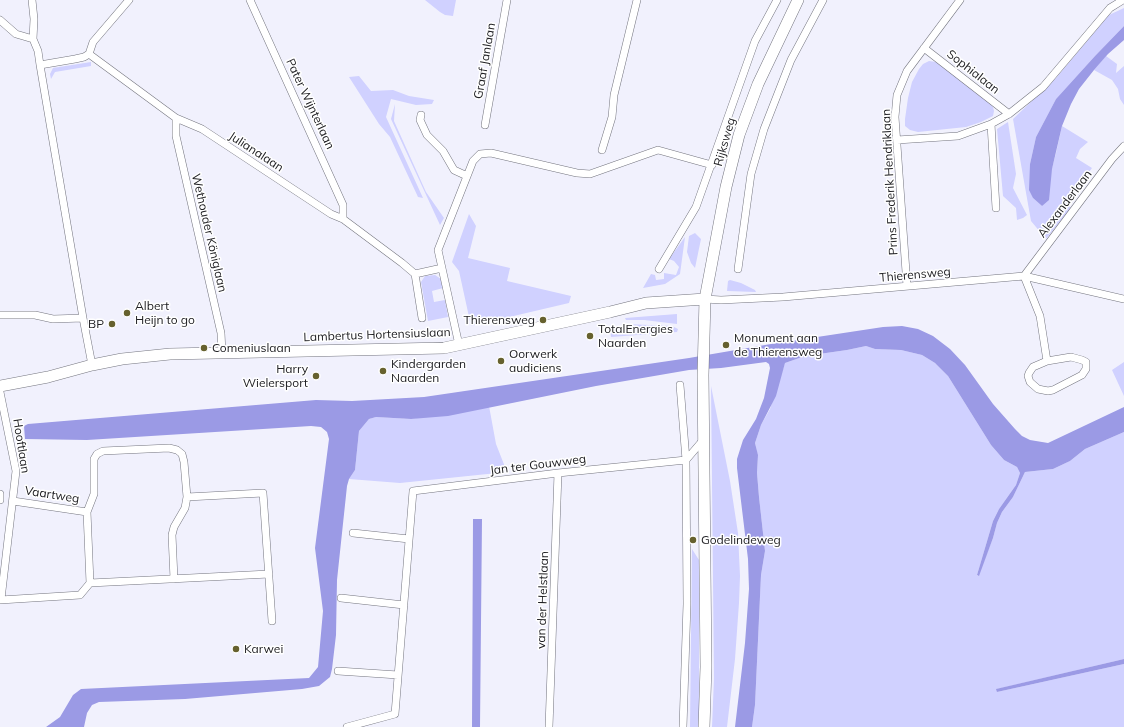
<!DOCTYPE html>
<meta charset="utf-8">
<style>
body{margin:0}
canvas{display:block;background:#f1f1fd}
</style>
<canvas width="1124" height="727"></canvas>
<script>
const ctx = document.querySelector('canvas').getContext('2d');
ctx.lineJoin = 'round';
function fill(path, color) {
  ctx.fillStyle = color;
  ctx.fill(path, 'evenodd');
}
function toPath(rows) {
  const path = new Path2D();
  for (const r of rows) {
    path.moveTo(r[0], r[1]);
    for (let i = 2; i < r.length; i += 2) path.lineTo(r[i], r[i + 1]);
  }
  return path;
}
function trace(path, color, width, dash) {
  ctx.strokeStyle = color;
  ctx.lineWidth = width;
  ctx.lineCap = dash ? 'butt' : 'round';
  ctx.setLineDash(dash || []);
  ctx.stroke(path);
}
function write(font, color, halo, rows, align = 'center') {
  ctx.font = font + ' Mulish,sans-serif';
  ctx.lineWidth = 3;
  ctx.setLineDash([]);
  ctx.textBaseline = 'middle';
  ctx.strokeStyle = halo;
  ctx.fillStyle = color;
  for (const [text, x, y, turn = 0] of rows) {
    ctx.save();
    ctx.translate(x, y);
    ctx.rotate((+turn || 0) * Math.PI / 180);
    ctx.textAlign = isNaN(turn) ? turn : align;
    if (halo) ctx.strokeText(text, 0, 0);
    ctx.fillText(text, 0, 0);
    ctx.restore();
  }
}
const green = toPath([
 [425,0,456,0,453,16,445,15,440,12],
 [1124,8,1124,26,1095,56,1056,99,1036,137,1030,164,1033,198,1042,206,1056,153,1062,126,1088,142,1080,149,1076,158,1092,168,1067,202,1071,208,1046,239,1031,221,1013,119,1056,78,1109,15],
 [1106,56,1117,64,1116,73,1124,66,1124,105,1120,99,1118,89,1112,80,1094,70],
 [929,61,936,62,986,99,993,107,994,111,993,116,981,122,966,127,918,132,910,130,905,126,905,119,908,98,912,82,919,69,923,64],
 [91,62,91,66,55,72,51,79,50,74,53,68],
 [359,76,371,91,393,90,409,96,434,100,432,104,416,105,391,99,386,117,423,198,418,197,390,137,379,124,349,77],
 [395,104,394,121,426,192,444,218,440,225,391,119],
 [1008,122,1016,174,1013,188,1027,215,1023,218,1017,220,1016,208,1003,196,997,129],
 [469,214,476,226,468,258,510,268,507,281,571,296,569,303,471,326,459,271,452,262],
 [695,233,701,239,695,268,691,263,687,252,689,236],
 [685,237,680,274,665,284,643,288,651,274,655,275,656,280,664,279,664,273,676,275,679,267,674,261,669,259],
 [435,275,441,279,443,288,432,291,434,302,445,300,448,317,428,321,421,282,425,276],
 [730,280,741,283,755,290,756,292,727,291,728,281],
 [677,314,677,324,644,320,626,320,625,318],
 [626,324,672,326,678,329,677,332,611,337,610,328,613,328,614,333,625,331],
 [866,346,875,349,901,350,922,355,935,363,948,376,991,445,1004,460,1017,467,1020,473,1016,485,999,509,993,521,977,575,978,576,993,538,997,523,1002,512,1013,497,1025,472,1053,469,1070,461,1085,449,1124,432,1124,659,997,689,997,692,1124,664,1124,727,752,727,755,705,761,575,765,551,759,497,757,473,758,456,755,443,761,425,770,409,785,363,805,356,847,350],
 [1124,362,1124,396,1112,370],
 [711,386,730,481,738,533,740,576,739,603,735,659,727,727,712,727,714,678],
 [489,406,496,444,507,472,400,483,349,479,355,470,359,431,369,419,376,417,411,419],
 [692,549,699,560,699,727,690,727]
]);
const water = toPath([
 [1124,26,1124,40,1108,54,1094,70,1079,89,1071,104,1062,126,1052,169,1049,200,1042,206,1033,198,1029,190,1030,164,1036,137,1056,99,1095,56],
 [902,326,918,329,933,336,950,349,965,365,993,404,1015,429,1022,436,1030,440,1048,443,1124,407,1124,432,1085,449,1070,461,1053,469,1025,472,1013,497,1002,512,997,523,993,538,979,576,977,575,993,521,999,509,1016,485,1020,473,1017,467,1004,460,991,445,948,376,935,363,922,355,901,350,875,349,866,346,847,350,805,356,785,363,776,396,761,425,755,443,758,455,757,473,759,497,765,551,761,575,755,705,752,727,735,727,745,643,749,589,748,559,737,468,737,459,743,440,756,419,764,398,770,368,769,364,766,362,721,368,689,370,596,386,448,416,411,419,376,417,369,419,359,431,355,470,349,479,347,486,337,580,336,635,332,669,330,677,319,686,302,689,185,699,99,702,92,705,87,713,84,727,46,727,60,717,73,695,81,689,309,678,318,667,323,611,315,548,329,439,327,432,321,427,311,426,87,440,25,439,24,426,28,424,316,400,352,401,424,397,689,358,771,344,883,327],
 [473,519,482,519,480,727,472,727],
 [1124,659,1124,664,997,692,996,689]
]);
const street = toPath([
 [32,0,34,19,33,39,38,51,40,65,83,318,92,365],
 [250,0,343,205,343,219],
 [0,20,16,34,33,39],
 [924,48,1009,114],
 [89,54,176,118,202,129,331,214,343,219,402,263,415,274,422,318],
 [89,54,93,42,129,0],
 [40,65,75,59,84,57,89,54],
 [421,115,420,120,427,135,443,151,454,170,467,176],
 [176,118,176,136,221,333,222,353],
 [991,124,996,208],
 [485,125,507,0],
 [897,140,958,136,991,124,1009,114,1043,87,1110,8,1123,0],
 [602,150,612,117,614,95,637,0],
 [659,269,696,207,755,41,777,0],
 [738,269,751,174,764,129,791,60,823,0],
 [415,274,442,268],
 [1024,276,1112,159,1124,146],
 [1024,276,1040,316,1047,361],
 [907,286,895,117,897,95,907,71,960,0],
 [705,299,721,300,783,297,1024,276,1124,299],
 [0,315,35,315,53,319,83,318],
 [459,345,438,250,473,161,480,154,491,153,577,173,590,174,658,150,712,165],
 [1071,357,1082,360,1086,362,1086,369,1082,375,1053,390,1048,391,1038,389,1030,382,1028,376,1029,373,1033,367,1047,361,1071,357],
 [680,385,686,460,687,604,683,727],
 [0,392,16,471,1,599],
 [0,494,0,500],
 [187,497,263,493,272,621],
 [13,501,87,512],
 [353,533,409,539],
 [90,583,269,574],
 [341,598,404,605],
 [0,600,80,595,90,583,87,512,94,494,94,459,97,454,103,451,169,448,177,450,182,454,184,462,187,497,185,508,174,527,172,535,174,579],
 [338,671,398,675],
 [347,727,395,714,413,491,558,473,686,460,704,439],
 [549,727,558,473]
]);
const secondary = toPath([
 [0,386,48,377,92,365,122,359,170,354,444,348,610,312,646,303,705,299],
 [704,727,706,667,703,375,705,299,726,187,739,135,758,84,798,0]
]);
const markers = [
 [127,313,4,"#66612e"],
 [543,320,4,"#66612e"],
 [112,324,4,"#66612e"],
 [590,336,4,"#66612e"],
 [726,345,4,"#66612e"],
 [204,348,4,"#66612e"],
 [501,361,4,"#66612e"],
 [383,371,4,"#66612e"],
 [316,376,4,"#66612e"],
 [693,540,4,"#66612e"],
 [236,649,4,"#66612e"]
];
const streetNames = [
 ["Graaf Janlaan",485,61,-80],
 ["Sophialaan",973,72,38],
 ["Pater Wijnterlaan",310,104,65],
 ["Rijksweg",725,142,-74],
 ["Julianalaan",256,152,33],
 ["Prins Frederik Hendriklaan",890,182,-93],
 ["Alexanderlaan",1065,204,-53],
 ["Wethouder Königlaan",209,233,77],
 ["Thierensweg",915,275,-5],
 ["Lambertus Hortensiuslaan",377,335,-2],
 ["Hooftlaan",21,446,81],
 ["Jan ter Gouwweg",538,465,-7],
 ["Vaartweg",52,495,9],
 ["van der Helstlaan",543,600,-88]
];
const poiNames = [
 ["Albert",135,306],
 ["Heijn to go",135,320],
 ["Thierensweg",535,320,"right"],
 ["BP",104,324,"right"],
 ["TotalEnergies",598,329],
 ["Naarden",598,343],
 ["Monument aan",734,338],
 ["de Thierensweg",734,352],
 ["Comeniuslaan",212,348],
 ["Oorwerk",509,354],
 ["audiciens",509,368],
 ["Kindergarden",391,364],
 ["Naarden",391,378],
 ["Harry",308,369,"right"],
 ["Wielersport",308,383,"right"],
 ["Godelindeweg",701,540],
 ["Karwei",244,649]
];
fill(green, '#d0d1ff');
fill(water, '#9b9ae5');
trace(street, '#74757f', 8);
trace(secondary, '#74757f', 12);
trace(street, '#fff', 7);
trace(secondary, '#fff', 11);
for (const [x, y, r, color] of markers) {
  const dot = new Path2D();
  dot.arc(x, y, r, 0, 2 * Math.PI);
  ctx.fillStyle = color;
  ctx.fill(dot);
  trace(dot, '#fff', 1.5);
}
write('12px', '#202024', '#fff', streetNames);
write('12px', '#202024', '#fff', poiNames, 'left');
</script>
